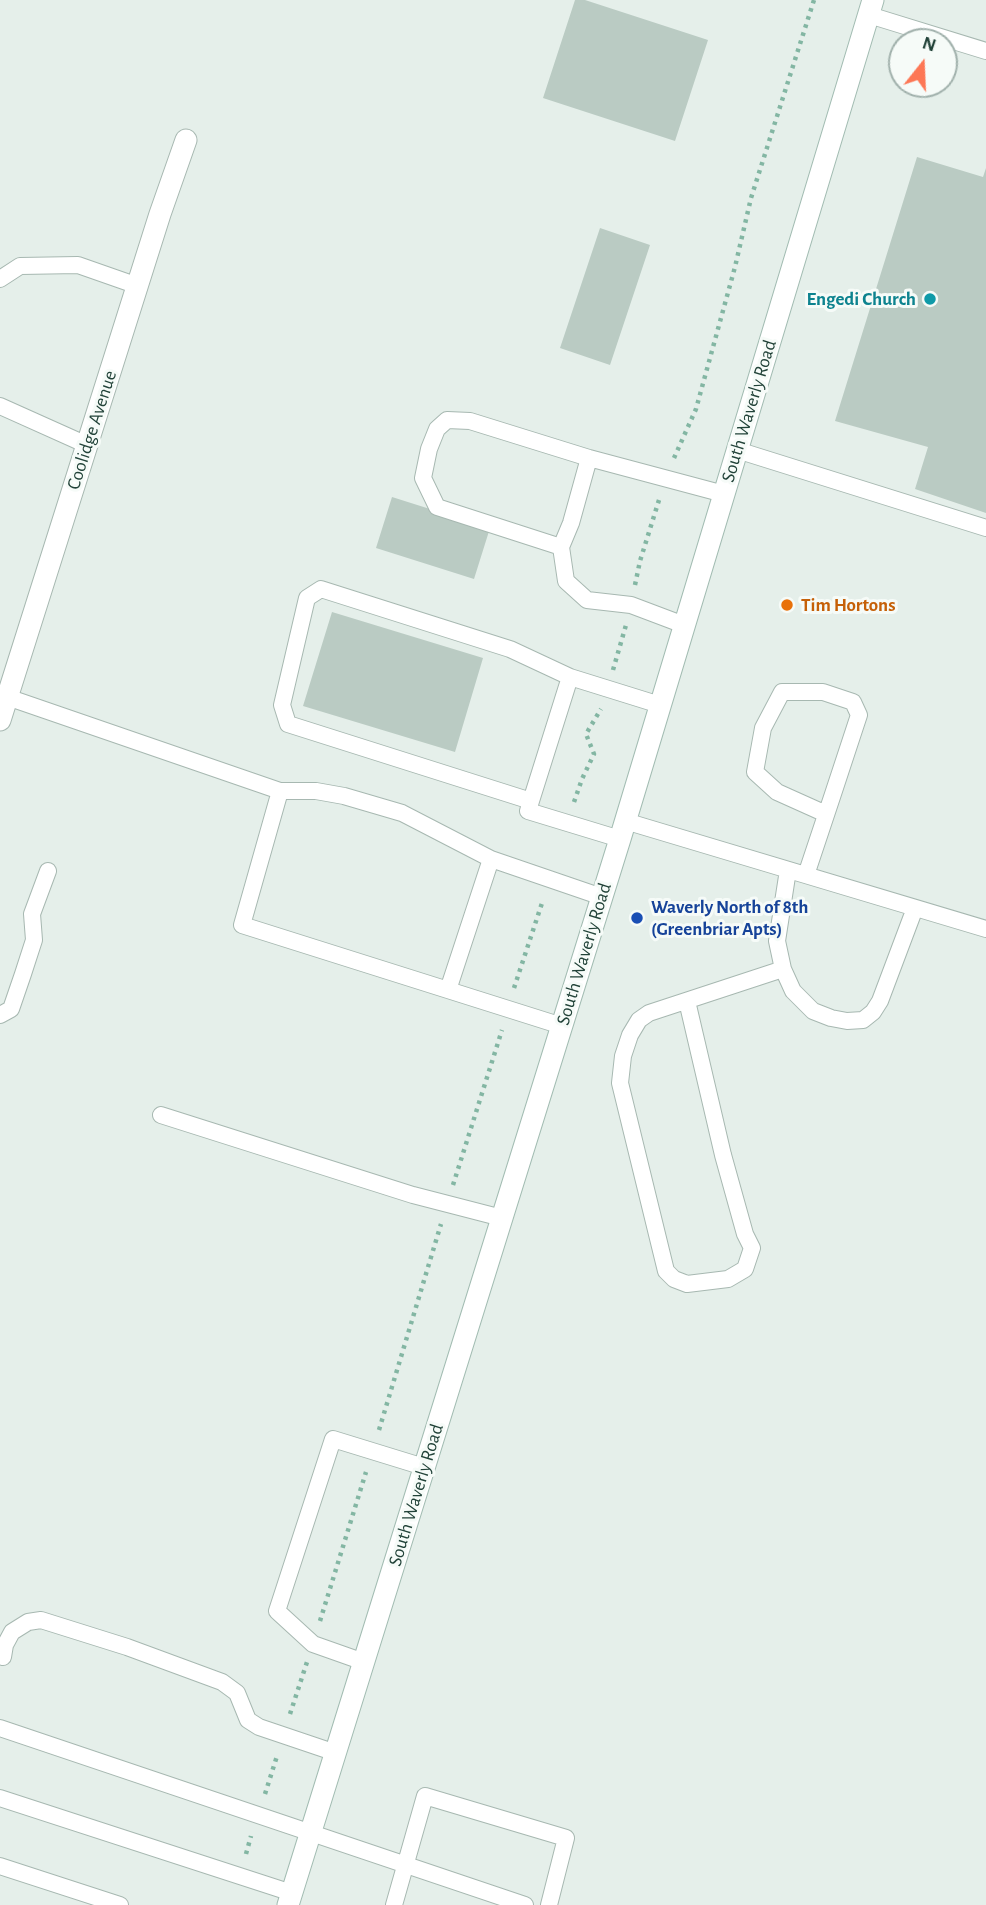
<!DOCTYPE html>
<style>
body{margin:0}
#map{position:relative;width:986px;height:1905px;overflow:hidden;background:#e5efea;font-family:"Alegreya Sans",sans-serif}
canvas{display:block}
.north{position:absolute;left:888px;top:28px;width:70px;height:70px;box-sizing:border-box;background:#f6fbf8;border:2px solid #a1b1ac;border-radius:50%;rotate:18deg;font-size:19px;font-weight:700;line-height:28px;text-align:center;color:#224339}
.north::after{content:'';display:block;margin:auto;width:24px;height:32px;background:#fd7755;clip-path:polygon(50% 0,100% 100%,50% 72%,0 100%)}
</style>
<div id="map">
<canvas width="986" height="1905"></canvas>
<div class="north">N</div>
</div>
<script>
const ctx = document.querySelector('canvas').getContext('2d');
ctx.lineJoin = 'round';
function fill(path, color) {
  ctx.fillStyle = color;
  ctx.fill(path, 'evenodd');
}
function toPath(rows) {
  const path = new Path2D();
  for (const r of rows) {
    path.moveTo(r[0], r[1]);
    for (let i = 2; i < r.length; i += 2) path.lineTo(r[i], r[i + 1]);
  }
  return path;
}
function trace(path, color, width, dash) {
  ctx.strokeStyle = color;
  ctx.lineWidth = width;
  ctx.lineCap = dash ? 'butt' : 'round';
  ctx.setLineDash(dash || []);
  ctx.stroke(path);
}
function write(font, color, halo, rows, align = 'center') {
  ctx.font = font + ' "Alegreya Sans",sans-serif';
  ctx.lineWidth = 6;
  ctx.setLineDash([]);
  ctx.textBaseline = 'middle';
  ctx.strokeStyle = halo;
  ctx.fillStyle = color;
  for (const [text, x, y, turn = 0] of rows) {
    ctx.save();
    ctx.translate(x, y);
    ctx.rotate((+turn || 0) * Math.PI / 180);
    ctx.textAlign = isNaN(turn) ? turn : align;
    if (halo) ctx.strokeText(text, 0, 0);
    ctx.fillText(text, 0, 0);
    ctx.restore();
  }
}
const building = toPath([
 [575,0,585,0,708,40,675,141,543,98],
 [917,157,983,177,986,168,986,513,915,489,928,447,835,421],
 [600,228,650,245,610,365,560,348],
 [392,497,490,528,474,579,376,548],
 [332,612,483,658,455,752,303,706]
]);
const path = toPath([
 [674,458,696,409,735,267,751,198,814,0],
 [635,585,640,561,659,500],
 [613,670,626,625],
 [574,802,582,779,594,754,586,734,601,709],
 [514,988,543,900],
 [453,1185,502,1030],
 [379,1430,441,1224],
 [320,1621,366,1472],
 [290,1714,307,1662],
 [265,1794,277,1756],
 [246,1854,251,1836]
]);
const service = toPath([
 [869,15,986,51],
 [0,279,20,266,78,265,138,286],
 [0,406,87,445],
 [737,450,986,528],
 [589,458,571,523,561,547,566,581,587,600,631,605,684,625],
 [561,547,437,507,423,478,429,449,437,429,447,420,470,421,589,458,724,494],
 [7,697,280,791,242,925,562,1026],
 [280,791,316,791,344,796,402,813,491,859],
 [531,801,288,724,282,705,307,598,321,589,510,649,570,677],
 [625,821,986,929],
 [620,839,528,811,531,801,570,677,660,705],
 [788,870,777,941,783,969,793,991,813,1011,831,1018,847,1021,863,1020,873,1012,880,1001,915,908],
 [806,875,833,794,859,715,853,702,823,692,782,692,763,728,755,772,777,792,826,814],
 [448,990,491,859,602,897],
 [687,1001,723,1155,745,1234,752,1248,745,1269,728,1279,687,1284,674,1279,666,1271,620,1083,623,1056,630,1035,639,1020,649,1013,783,969],
 [0,1015,11,1009,23,974,34,940,32,914,48,871],
 [161,1115,413,1195,502,1218],
 [3,1657,5,1645,12,1632,28,1622,41,1620,127,1647,222,1682,237,1693,248,1720,259,1727,336,1753],
 [364,1662,313,1644,277,1611,333,1439,424,1467],
 [0,1728,525,1905],
 [0,1798,292,1893],
 [0,1866,120,1905],
 [394,1905,425,1796,566,1838,549,1905]
]);
const minor = toPath([
 [0,720,160,214,186,140]
]);
const secondary = toPath([
 [288,1905,620,839,873,0]
]);
const markers = [
 [930,299,7,"#0f9aa8"],
 [787,605,7,"#e8710a"],
 [637,918,7,"#1a4fb4"]
];
const cultureNames = [
 ["Engedi Church",916,299]
];
const streetNames = [
 ["South Waverly Road",749,411,-73],
 ["Coolidge Avenue",92,430,-72],
 ["South Waverly Road",584,954,-73],
 ["South Waverly Road",416,1495,-73]
];
const foodNames = [
 ["Tim Hortons",801,605]
];
const transitNames = [
 ["Waverly North of 8th",651,907],
 ["(Greenbriar Apts)",651,929]
];
fill(building, '#bacbc3');
trace(service, '#a7b8b1', 18);
trace(minor, '#a7b8b1', 23);
trace(secondary, '#a2bcb2', 23);
trace(path, '#83b6a3', 4.5, [3.5, 5]);
trace(service, '#fff', 16);
trace(minor, '#fff', 21);
trace(secondary, '#fff', 21);
for (const [x, y, r, color] of markers) {
  const dot = new Path2D();
  dot.arc(x, y, r, 0, 2 * Math.PI);
  ctx.fillStyle = color;
  ctx.fill(dot);
  trace(dot, '#f6fbf8', 2.5);
}
write('bold 19px', '#0d838f', '#f6fbf8', cultureNames, 'right');
write('19px', '#224339', '#f6fbf8', streetNames);
write('bold 19px', '#c56008', '#f6fbf8', foodNames, 'left');
write('bold 19px', '#164399', '#f6fbf8', transitNames, 'left');
</script>
